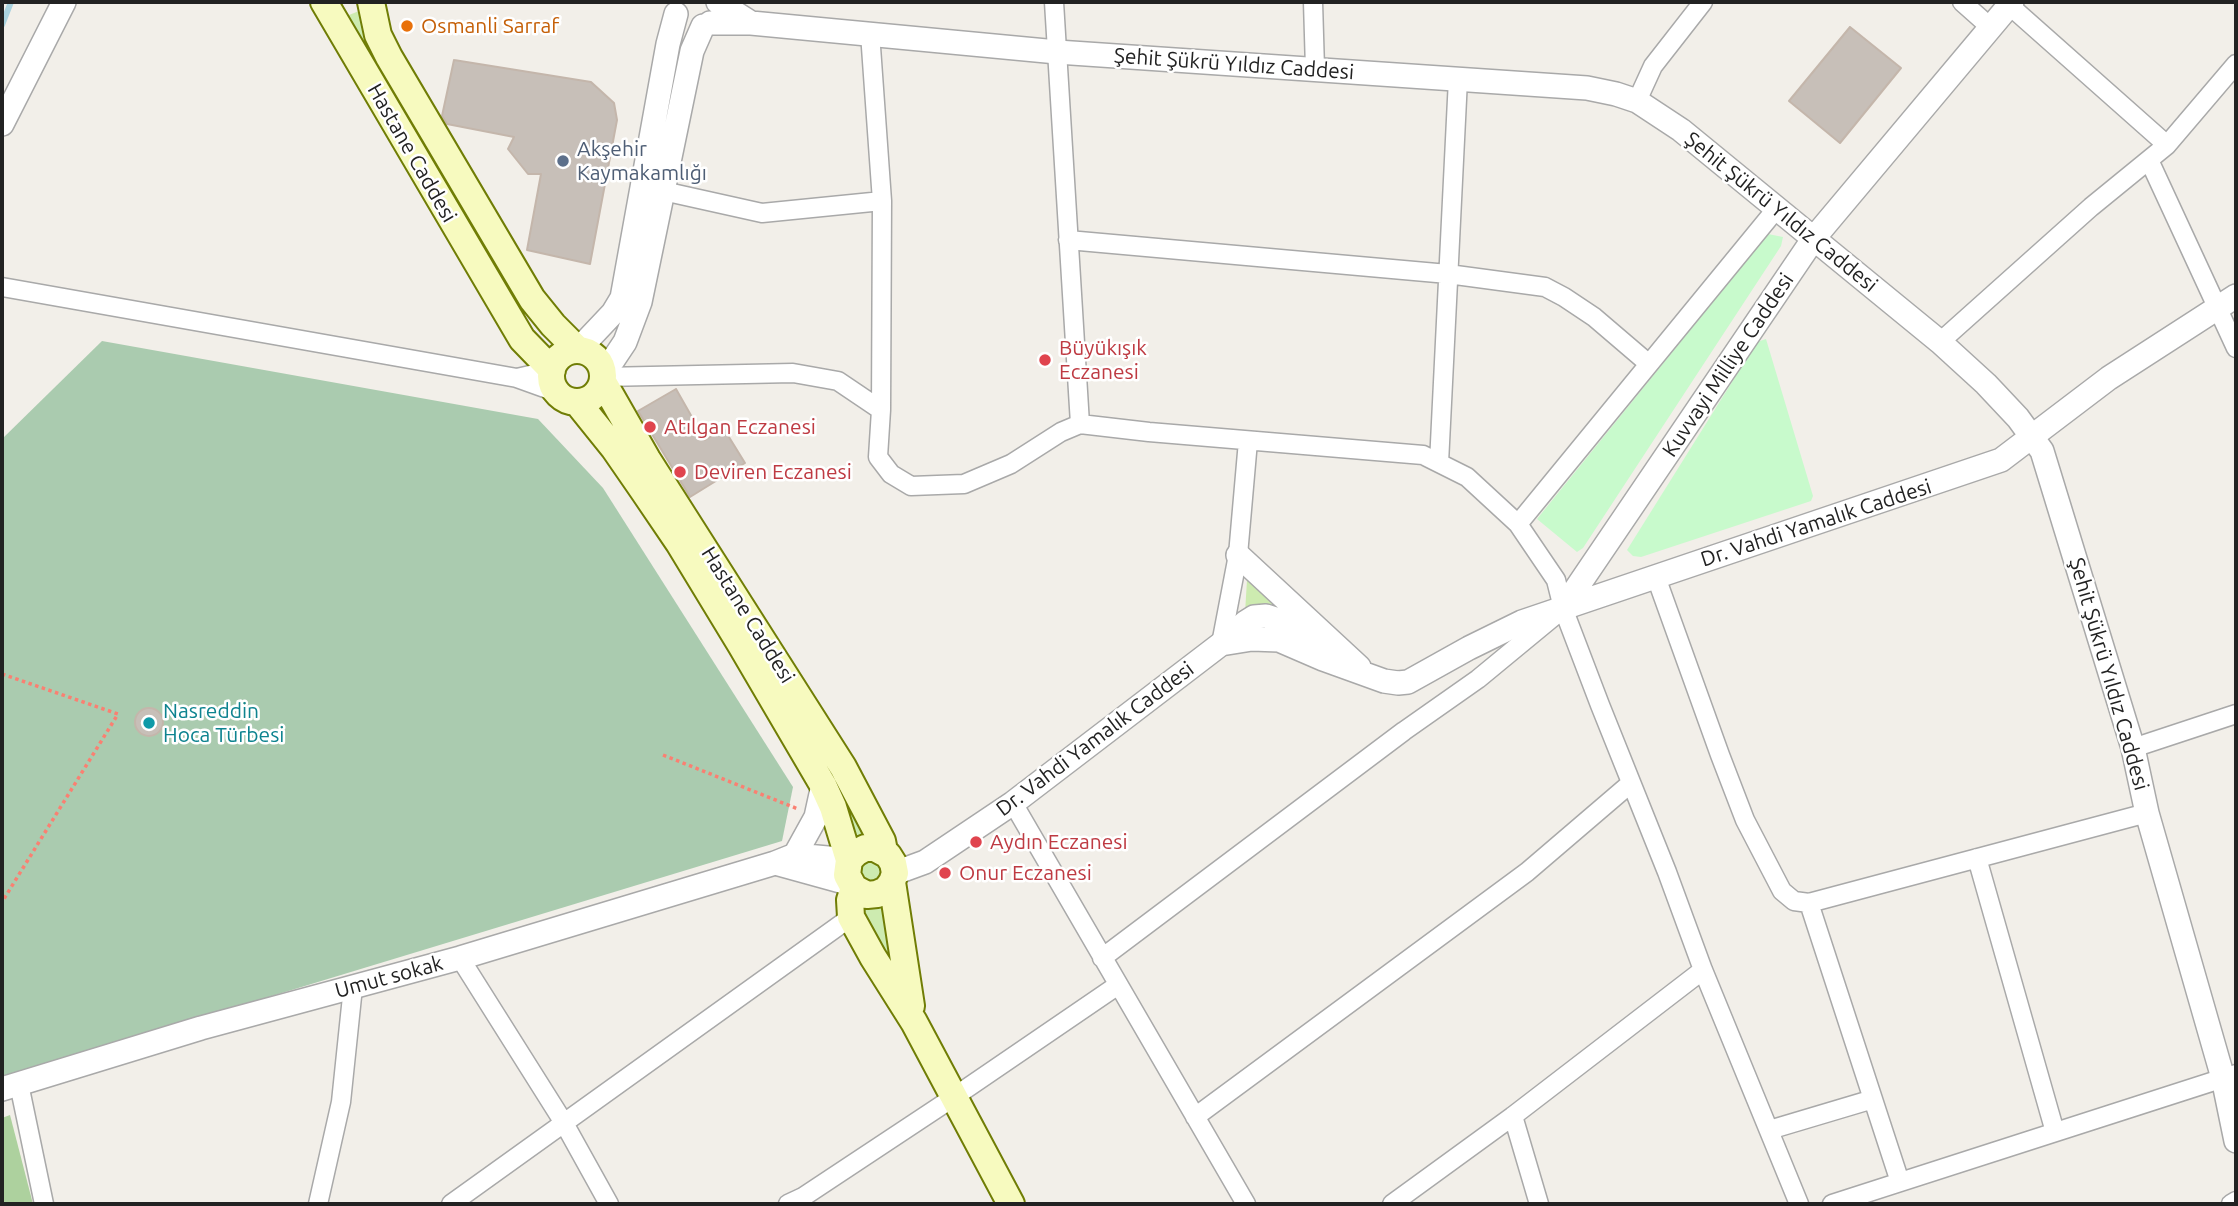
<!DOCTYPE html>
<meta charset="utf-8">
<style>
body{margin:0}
#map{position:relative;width:2238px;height:1206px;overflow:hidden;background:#f2efe9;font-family:Ubuntu,sans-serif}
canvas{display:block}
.frame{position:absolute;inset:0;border:4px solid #222;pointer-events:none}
</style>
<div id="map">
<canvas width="2238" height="1206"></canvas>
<div class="frame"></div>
</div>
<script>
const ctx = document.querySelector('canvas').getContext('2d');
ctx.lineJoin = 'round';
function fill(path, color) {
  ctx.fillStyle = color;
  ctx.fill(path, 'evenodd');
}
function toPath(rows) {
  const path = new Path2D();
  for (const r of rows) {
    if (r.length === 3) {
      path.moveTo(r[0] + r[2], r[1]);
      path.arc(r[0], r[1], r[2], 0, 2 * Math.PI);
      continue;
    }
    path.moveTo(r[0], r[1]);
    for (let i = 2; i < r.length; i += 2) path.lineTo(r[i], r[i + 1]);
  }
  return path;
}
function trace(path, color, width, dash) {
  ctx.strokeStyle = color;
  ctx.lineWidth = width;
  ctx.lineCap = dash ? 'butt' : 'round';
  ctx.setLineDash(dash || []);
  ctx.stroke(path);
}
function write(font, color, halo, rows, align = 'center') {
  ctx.font = font + ' Ubuntu,sans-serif';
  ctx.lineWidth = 5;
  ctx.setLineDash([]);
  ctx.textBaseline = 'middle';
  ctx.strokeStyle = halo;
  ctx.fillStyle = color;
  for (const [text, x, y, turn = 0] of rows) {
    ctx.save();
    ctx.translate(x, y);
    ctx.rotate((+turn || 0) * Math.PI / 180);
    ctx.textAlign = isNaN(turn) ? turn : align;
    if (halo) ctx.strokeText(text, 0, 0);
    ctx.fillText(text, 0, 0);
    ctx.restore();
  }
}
const grass = toPath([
 [359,11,380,65,344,17],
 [1247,580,1283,612,1245,613],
 [831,769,875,840,852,842],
 [865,859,877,862,881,870,876,881,868,884,856,867],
 [888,899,905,995,860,906]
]);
const forest = toPath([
 [10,1115,33,1204,2,1204,2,1118]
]);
const cemetery = toPath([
 [102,341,538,419,603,488,793,787,782,841,2,1078,2,439]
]);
const park = toPath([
 [1768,234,1783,237,1781,246,1583,548,1577,552,1537,519],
 [1766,339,1813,496,1811,501,1641,557,1633,556,1627,550,1757,342]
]);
const stream = toPath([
 [2,25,11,2]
]);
const building = toPath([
 [1850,27,1901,68,1840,143,1789,101,1850,27],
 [454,60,591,82,614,103,617,120,590,264,527,250,541,174,528,174,508,149,514,137,447,124,442,116,454,60],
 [676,389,705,440,724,429,745,463,690,497,638,411,676,389],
 [149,722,14]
]);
const path = toPath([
 [2,674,118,714,2,902],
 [663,755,798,809]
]);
const minor = toPath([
 [1054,2,1080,424],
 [1313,2,1315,69],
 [1962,2,1989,26],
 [2009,5,2167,145],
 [870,33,882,201,881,410],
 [1637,101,1653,66,1703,2],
 [2149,160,2236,348],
 [663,191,762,213,882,201],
 [1068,240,1448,274,1545,287,1564,297,1594,317,1649,364],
 [2,287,517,378],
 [1940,342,2091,207,2167,145,2236,64],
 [552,370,517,378,556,392],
 [603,377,793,373,838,381,881,410,878,457,891,474,911,486,964,484,1011,464,1061,432,1080,424,1149,432,1423,455,1467,477,1518,524,1556,580,1563,608,1600,705,1667,872,1703,970,1799,1204],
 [1439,463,1458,79],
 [1518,524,1777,208],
 [1656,577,1720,755,1745,820,1782,891,1794,901,1809,903,2147,813],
 [1221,644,1238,555,1248,441],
 [2133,748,2236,714],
 [1013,803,1246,1204],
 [1977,858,2055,1132],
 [1809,903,1900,1182],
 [460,958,564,1123,609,1204],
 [1102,958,1404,731,1478,679,1558,613],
 [19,1084,44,1204],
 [1513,1116,1539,1204],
 [1195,1117,1527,872,1631,783],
 [1769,1130,1873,1099],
 [318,1204,341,1102,353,987],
 [451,1204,851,917],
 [788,1204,803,1197,954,1097,1118,985],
 [1392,1204,1513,1116,1703,970],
 [1832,1204,2236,1074],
 [2231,1204,2236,1201]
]);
const tertiary = toPath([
 [710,23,751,23,718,2],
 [751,23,1057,52,1587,88,1616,94,1637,101,1681,130,1940,342,1986,384,2018,418,2042,451,2133,748,2147,813,2223,1078,2236,1141],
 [2,124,64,2],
 [578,350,613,313,622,298,668,44,676,14],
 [603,371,613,360,625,342,640,302,692,51,703,26],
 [1238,555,1359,667],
 [1563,608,1814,238,2012,2],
 [1321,634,1266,616,1254,617,1246,622,1221,644,1252,639,1279,640,1323,659,1384,681,1398,683,1408,682,1469,648,1522,622,2001,460,2109,378,2236,296],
 [795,855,816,817,823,785],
 [849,860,795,855,775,863,851,884],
 [895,873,925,862,1013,803,1221,644],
 [2,1089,201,1028,460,958,775,863]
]);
const secondary = toPath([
 [324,2,522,339,552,370],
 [371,2,378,35,389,57,532,299,553,325,578,350],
 [577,376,26],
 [603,382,647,459,843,767,882,841,884,851],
 [577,402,614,448,643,490,679,543,741,645,823,785,833,807,849,860],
 [892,882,911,1006],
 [854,888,867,895,877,894,886,890,892,882,895,873,893,863,888,855,875,848,865,848,856,853,849,860,847,875,854,888,850,900,851,917,873,957,914,1022,1011,1204]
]);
const markers = [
 [407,26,7,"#e8710a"],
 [563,161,7,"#5c6f8a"],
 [1045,360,7,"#e0444e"],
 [650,427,7,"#e0444e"],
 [680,472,7,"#e0444e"],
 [149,723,7,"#0f9aa8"],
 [976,842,7,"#e0444e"],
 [945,873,7,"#e0444e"]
];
const foodNames = [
 ["Osmanli Sarraf",421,26]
];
const streetNames = [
 ["Şehit Şükrü Yıldız Caddesi",1234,64,4],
 ["Hastane Caddesi",412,153,60],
 ["Şehit Şükrü Yıldız Caddesi",1781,212,39],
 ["Kuvvayi Milliye Caddesi",1728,365,-56],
 ["Dr. Vahdi Yamalık Caddesi",1816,523,-18],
 ["Hastane Caddesi",748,615,58],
 ["Şehit Şükrü Yıldız Caddesi",2109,674,74],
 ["Dr. Vahdi Yamalık Caddesi",1095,739,-37],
 ["Umut sokak",389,977,-15]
];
const serviceNames = [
 ["Akşehir",577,149],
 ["Kaymakamlığı",577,173]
];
const healthNames = [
 ["Büyükışık",1059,348],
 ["Eczanesi",1059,372],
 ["Atılgan Eczanesi",664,427],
 ["Deviren Eczanesi",694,472],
 ["Aydın Eczanesi",990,842],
 ["Onur Eczanesi",959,873]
];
const cultureNames = [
 ["Nasreddin",163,711],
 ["Hoca Türbesi",163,735]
];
fill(grass, '#cdebb0');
fill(forest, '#add19e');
fill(cemetery, '#aacbaf');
fill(park, '#c8facc');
trace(stream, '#aad3df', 6);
fill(building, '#c7bfb8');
trace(building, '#c4b6ab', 2);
trace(minor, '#a9a9a9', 21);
trace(tertiary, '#a9a9a9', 26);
trace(secondary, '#707d05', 30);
trace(path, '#fa8072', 3.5, [3.5, 3.5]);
trace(minor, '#fff', 18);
trace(tertiary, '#fff', 23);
trace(secondary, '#f7fabf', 26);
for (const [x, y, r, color] of markers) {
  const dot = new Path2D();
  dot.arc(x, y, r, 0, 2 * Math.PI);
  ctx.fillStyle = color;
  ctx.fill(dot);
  trace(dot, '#fff', 2.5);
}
write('21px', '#c56008', '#fff', foodNames, 'left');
write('21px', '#222', '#fff', streetNames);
write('21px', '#4e5e75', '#fff', serviceNames, 'left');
write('21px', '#be3a42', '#fff', healthNames, 'left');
write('21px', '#0d838f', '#fff', cultureNames, 'left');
</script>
